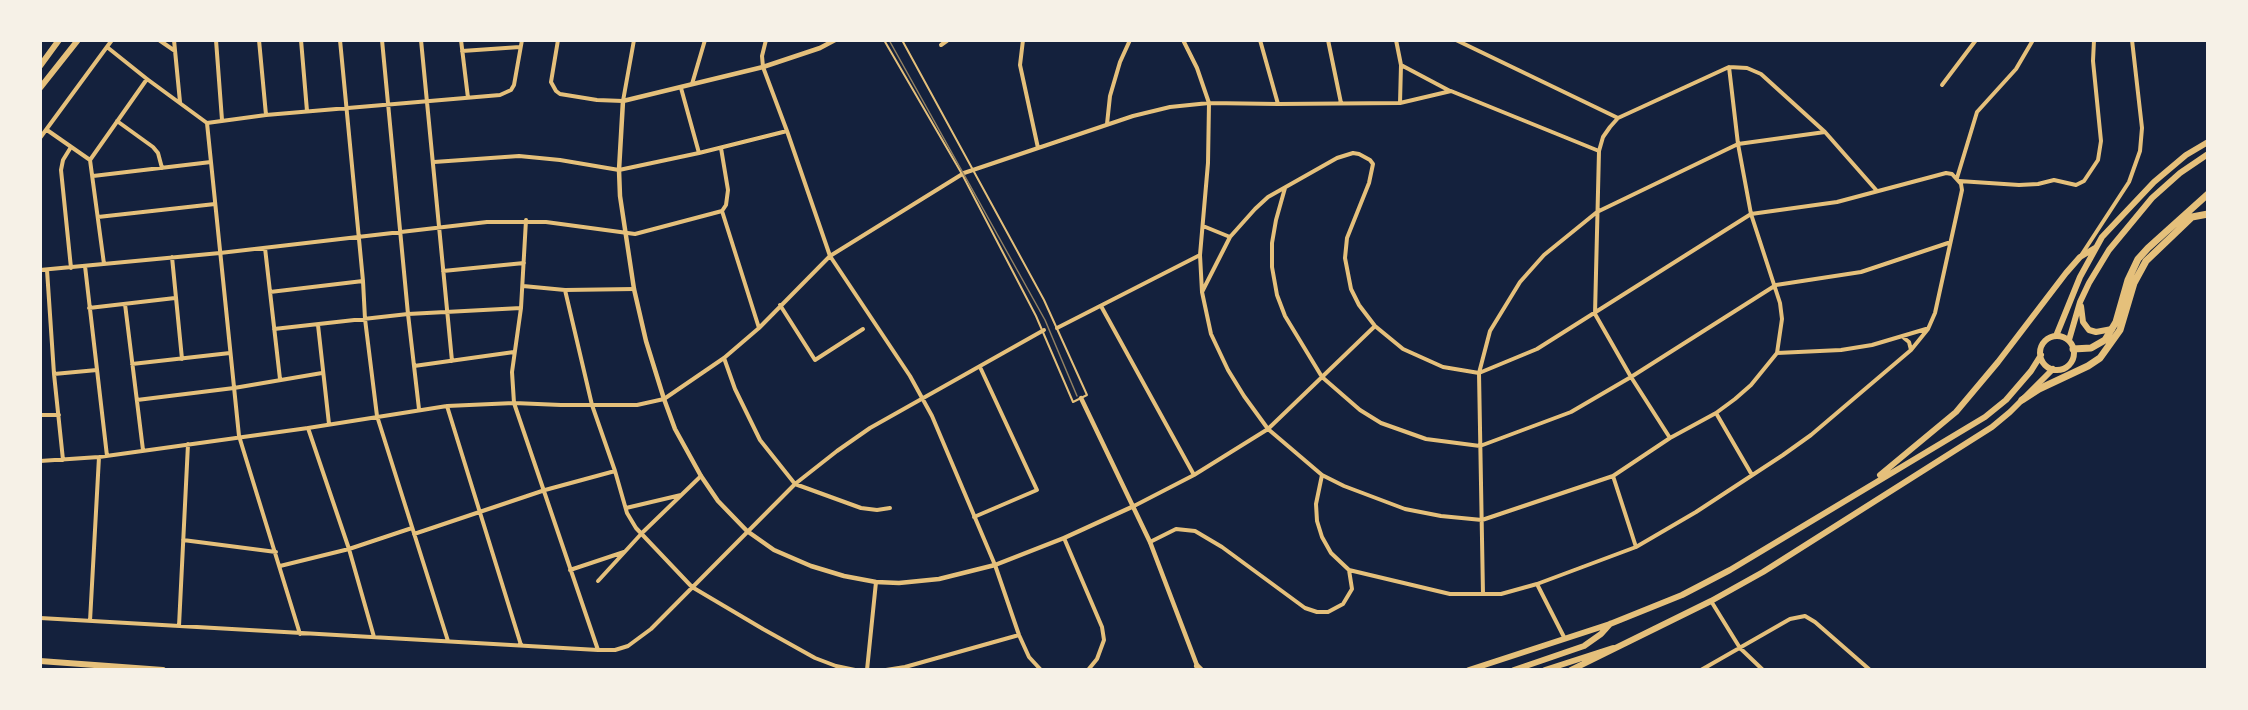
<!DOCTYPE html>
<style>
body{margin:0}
#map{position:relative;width:2248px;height:710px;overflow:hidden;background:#14213d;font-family:Manrope,sans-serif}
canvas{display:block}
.frame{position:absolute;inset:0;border:42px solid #f6f1e7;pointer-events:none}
</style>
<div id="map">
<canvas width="2248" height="710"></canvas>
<div class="frame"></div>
</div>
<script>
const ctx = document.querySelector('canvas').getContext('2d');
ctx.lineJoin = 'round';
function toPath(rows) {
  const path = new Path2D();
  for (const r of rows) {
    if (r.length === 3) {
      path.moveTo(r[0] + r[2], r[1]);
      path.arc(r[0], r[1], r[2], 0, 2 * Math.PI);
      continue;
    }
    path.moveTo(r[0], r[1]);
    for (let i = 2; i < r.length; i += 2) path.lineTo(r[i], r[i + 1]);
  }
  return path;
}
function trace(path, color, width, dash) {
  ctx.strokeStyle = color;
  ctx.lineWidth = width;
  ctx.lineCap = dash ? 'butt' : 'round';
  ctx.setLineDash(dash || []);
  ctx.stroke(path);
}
const pedestrian = toPath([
 [884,40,962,174,1036,316,1073,402,1087,395,1044,300,902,40]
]);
const minor = toPath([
 [159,40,175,51],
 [174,40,180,102],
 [216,40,222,120],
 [259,40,266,115],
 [301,40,307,111],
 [340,40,363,281,365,319,377,416,448,641],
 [382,40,408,314,419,409],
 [421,40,452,361],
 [461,40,468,98],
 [558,40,551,82,556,91,560,94,597,100,623,101,634,40],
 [766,40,762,56,763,67,787,131,830,256,910,376,932,416,995,565,1019,635,1029,657,1041,670],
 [1023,40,1020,65,1038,148],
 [1183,40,1197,68,1209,103,1208,163,1200,255,1202,292,1211,334,1228,370,1244,396,1268,429,1322,475,1344,486,1405,509,1441,516,1482,520,1613,476,1670,438,1716,413,1735,399,1751,385,1777,353,1782,319,1780,303,1751,214,1738,144,1729,67],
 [1260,40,1278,104],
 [1328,40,1341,103],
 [1396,40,1401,65,1400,103],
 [1456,40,1618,118],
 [941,45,948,40],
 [107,47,147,79,207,123,266,115,500,95,511,90,514,85,522,40],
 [462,51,520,47],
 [1401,65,1450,91],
 [692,84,705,40],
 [1942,85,1976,40],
 [681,88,699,153],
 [117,121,153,147,158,153,162,168],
 [207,123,239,436,300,634],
 [1107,124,1110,96,1120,62,1130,40],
 [47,130,90,160],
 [40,138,112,40],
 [71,147,63,160,61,170,71,268],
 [721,148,728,190,726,205,722,211,759,328],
 [434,162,519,156,560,160,619,170,699,153,787,131],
 [93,176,211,162],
 [1957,178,1977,112,2016,69,2033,40],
 [1959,181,2019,185,2038,184,2054,180,2076,185,2084,181,2098,160,2101,141,2093,61,2094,40],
 [1285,188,1276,220,1272,243,1272,267,1277,295,1285,316,1322,377,1360,410,1381,423,1426,439,1480,446,1571,412,1631,377,1776,285,1861,272,1948,243],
 [98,217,215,204],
 [526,220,521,308,512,372,514,403,598,650],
 [1203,226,1230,237],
 [265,248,280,379],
 [2082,254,2129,182,2140,151,2142,128,2132,40],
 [172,257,182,359],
 [104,264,90,160,147,79],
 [85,266,107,456],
 [40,270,220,253,487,222,546,222,635,234,722,211],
 [47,270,54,374,63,460],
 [443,271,524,263],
 [523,286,565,290,634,289],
 [565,290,592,405,615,471,627,513,636,528,692,587,763,629,815,658,836,666,855,670],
 [270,292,363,281],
 [1202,292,1230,237,1255,209,1268,197,1337,158,1353,153,1359,154,1370,160,1373,164,1369,183,1347,238,1345,258,1351,289,1359,305,1375,326,1403,349,1443,367,1479,373,1537,349,1751,214,1837,202,1946,173,1952,174,1961,184,1962,190,1935,313,1928,329,1911,350,1811,435,1783,455,1696,512,1636,547,1537,584,1501,594,1450,594,1349,570],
 [125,304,143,450],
 [780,305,815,360,863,329],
 [1101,306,1194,475],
 [89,308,175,298],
 [318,325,329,424],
 [1057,328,1200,255],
 [274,329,408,314,521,308],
 [1904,338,1909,342,1911,350],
 [1777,353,1841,350,1872,345,1926,329],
 [724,358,735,389,760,440,795,484,861,508,877,510,890,508],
 [132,364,230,353],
 [414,366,514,352],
 [54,374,97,370],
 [137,400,234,388,322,373],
 [447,406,521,645],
 [1716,413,1752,475],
 [40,415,59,415],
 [308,428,349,549,374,637],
 [1670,438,1631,377,1595,314,1599,151,1603,137,1610,127,1618,118,1729,67,1747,68,1761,74,1825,132,1877,191],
 [40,461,99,457,308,428,447,406,514,403,561,405,637,405,664,399,724,358,759,328,830,256,964,173,1133,116,1170,107,1209,103,1278,104,1400,103,1451,91,1599,151],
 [1613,476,1636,547],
 [1134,506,1194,475,1268,429,1375,326],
 [626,508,681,495],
 [974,517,1037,490,980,367],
 [414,534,545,490,615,471],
 [1064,538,1102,627,1104,640,1097,659,1088,670],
 [183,540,276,552],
 [1150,542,1176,529,1195,531,1222,547,1305,608,1317,612,1328,612,1343,604,1352,589,1349,570,1331,553,1322,537,1317,521,1316,504,1322,475],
 [280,566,349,549,412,528],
 [570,570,624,552],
 [598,581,642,533,701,476],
 [1537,584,1565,639],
 [1483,594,1479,373,1490,331,1520,282,1544,255,1597,212,1738,144,1825,132],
 [1711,601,1740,648,1763,670],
 [40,618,598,650,615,650,628,646,651,629,795,484,837,451,870,428,1044,330],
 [90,621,99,457],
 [179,626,188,444],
 [867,670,876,582],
 [886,670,905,667,1019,635],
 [1701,670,1790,619,1805,616,1815,622,1870,670]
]);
const tertiary = toPath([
 [835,40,820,48,763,67,623,101,619,170,620,196,634,289,646,341,664,399,675,429,701,476,718,501,747,531,774,550,811,566,844,576,876,582,899,583,939,579,995,565,1064,538,1134,506],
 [1081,398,1150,542,1198,668]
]);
const trunk = toPath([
 [40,66,59,40],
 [40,88,78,40],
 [2081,306,2083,322,2089,330,2096,332,2112,329],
 [2056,336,2080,277,2102,237,2154,182,2186,155,2208,142],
 [2057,353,17],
 [2069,340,2080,302,2089,283,2109,250,2152,198,2180,173,2208,154],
 [1880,475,1956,412,1998,362,2066,273,2080,257,2095,248],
 [40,661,163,670],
 [1197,666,1201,670],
 [1469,670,1610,624,1682,595,1730,570,1985,417,2006,400,2031,371,2041,355],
 [1514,670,1584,646,1601,634,1610,624],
 [1545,670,1613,648],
 [1571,670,1711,601,1763,572,1992,427,2010,412,2053,369]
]);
const motorway = toPath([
 [2073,349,2091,348,2105,340,2116,322,2128,280,2138,259,2148,248,2208,194],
 [2022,400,2039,389,2088,366,2100,358,2120,330,2134,283,2146,261,2192,217,2208,214]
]);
const tram = toPath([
 [889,40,1045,320,1077,396]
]);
trace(pedestrian, '#e5c07b', 2);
trace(minor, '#e5c07b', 4);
trace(tertiary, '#e5c07b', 4.5);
trace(trunk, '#e5c07b', 6);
trace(motorway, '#e5c07b', 7);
trace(tram, '#918062', 1.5);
</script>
